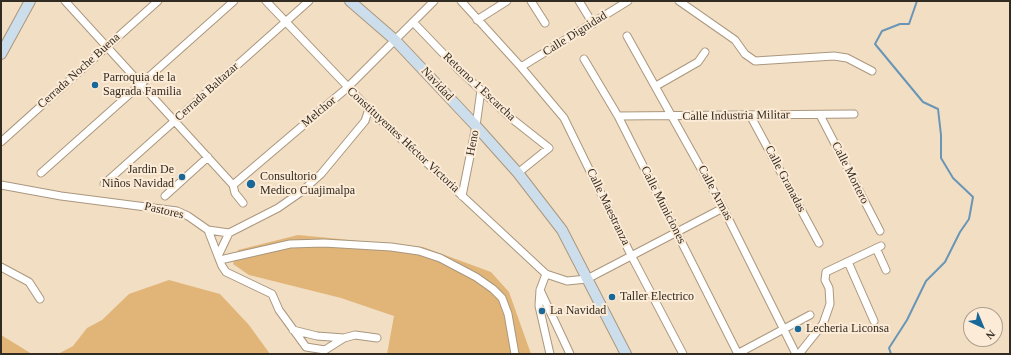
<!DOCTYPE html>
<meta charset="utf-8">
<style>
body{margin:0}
#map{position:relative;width:1011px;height:355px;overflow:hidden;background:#f2dec3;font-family:"Times New Roman",serif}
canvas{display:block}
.frame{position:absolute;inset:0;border:2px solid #322b21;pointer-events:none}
.north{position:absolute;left:963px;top:307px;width:40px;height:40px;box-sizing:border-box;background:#fcebd6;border:1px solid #ab9e8e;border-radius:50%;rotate:136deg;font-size:11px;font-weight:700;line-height:16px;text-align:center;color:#322b21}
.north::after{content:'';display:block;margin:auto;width:14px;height:18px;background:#19689a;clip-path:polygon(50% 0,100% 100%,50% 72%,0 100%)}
</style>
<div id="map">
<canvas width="1011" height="355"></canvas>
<div class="frame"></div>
<div class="north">N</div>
</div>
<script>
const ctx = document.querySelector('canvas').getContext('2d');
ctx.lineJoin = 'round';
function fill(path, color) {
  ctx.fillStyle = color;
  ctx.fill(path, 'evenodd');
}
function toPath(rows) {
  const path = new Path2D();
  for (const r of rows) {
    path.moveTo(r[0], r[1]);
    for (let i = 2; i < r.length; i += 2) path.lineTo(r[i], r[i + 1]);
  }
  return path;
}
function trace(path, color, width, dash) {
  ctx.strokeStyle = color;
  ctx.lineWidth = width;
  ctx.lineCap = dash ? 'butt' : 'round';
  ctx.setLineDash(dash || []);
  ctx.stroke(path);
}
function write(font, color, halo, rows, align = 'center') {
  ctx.font = font + ' "Times New Roman",serif';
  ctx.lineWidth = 4;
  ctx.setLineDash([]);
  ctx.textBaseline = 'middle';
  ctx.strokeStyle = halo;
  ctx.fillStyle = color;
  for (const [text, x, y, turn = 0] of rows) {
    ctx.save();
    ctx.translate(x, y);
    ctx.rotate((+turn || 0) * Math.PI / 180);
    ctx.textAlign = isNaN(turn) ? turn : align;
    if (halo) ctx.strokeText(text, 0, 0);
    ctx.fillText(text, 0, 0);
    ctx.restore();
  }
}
const green = toPath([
 [298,235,423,247,491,272,509,292,531,354,387,354,394,316,341,298,249,275,233,264,238,250],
 [169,280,220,294,249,325,270,354,58,354,73,346,87,328,102,320,129,294],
 [1,335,32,354,1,354]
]);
const stream = toPath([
 [891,354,889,348,907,320,926,281,945,262,960,232,969,219,973,197,953,178,941,158,941,135,938,109,923,102,875,44,882,31,900,24,909,24,917,1]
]);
const street = toPath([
 [65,1,233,185,235,193,243,203],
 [266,1,369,109,546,274,567,281,587,279,723,208],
 [461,1,521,67,564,118,631,255,683,354],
 [531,1,545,23],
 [579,1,593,24],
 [679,1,735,40,745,54,755,61,834,56,847,58,872,71],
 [477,20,507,1],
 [413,22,459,70,511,118,549,148,518,173],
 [627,36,723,208,796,354],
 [584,59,618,116,738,354],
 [521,67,628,1],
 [656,86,698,62,705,52],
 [750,115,819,243],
 [820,115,880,231],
 [618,116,854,114],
 [1,142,158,1],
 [41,173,234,1],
 [104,184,309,1],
 [1,185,61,196,177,211,188,216,208,230,229,233,278,208,301,192,321,174,365,121,369,109],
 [233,185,347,88,434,1],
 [165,196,208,157],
 [462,196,476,126,481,90],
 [208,230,218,256],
 [229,233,218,256,222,266,226,272,272,294,279,310,306,347,325,350,344,338,355,335,377,338],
 [876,248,886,270],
 [220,260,290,244,324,243,391,247,419,251,440,258,476,277,493,289,502,298,508,314,515,354],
 [848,262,874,321],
 [1,267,29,282,40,299],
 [546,274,540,290,539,306,550,354],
 [540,290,570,354],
 [293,330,317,336,344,338],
 [737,354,810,315],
 [799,354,823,324,830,304,829,288,825,280,826,272,881,246]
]);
const secondary = toPath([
 [350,1,395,40,476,126,518,173,562,230,626,354],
 [1,54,30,1]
]);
const markers = [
 [95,85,4,"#19689a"],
 [182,177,4,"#19689a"],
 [251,184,5,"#19689a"],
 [612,297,4,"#19689a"],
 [542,311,4,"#19689a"],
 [798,329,4,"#19689a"]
];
const streetNames = [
 ["Calle Dignidad",575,34,-32],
 ["Cerrada Noche Buena",79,71,-42],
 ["Navidad",437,84,47],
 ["Retorno 1 Escarcha",479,87,43],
 ["Cerrada Baltazar",207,92,-42],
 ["Melchor",319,112,-40],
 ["Calle Industria Militar",736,116,-1],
 ["Constituyentes Héctor Victoria",403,140,43],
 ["Heno",473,143,-79],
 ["Calle Mortero",850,173,63],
 ["Calle Granadas",785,179,62],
 ["Calle Armas",715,193,62],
 ["Calle Municiones",663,205,63],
 ["Calle Maestranza",608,207,64],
 ["Pastores",164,211,13]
];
const poiNames = [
 ["Parroquia de la",103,78],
 ["Sagrada Familia",103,92],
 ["Jardin De",174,170,"right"],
 ["Niños Navidad",174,184,"right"],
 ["Consultorio",260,177],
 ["Medico Cuajimalpa",260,191],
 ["Taller Electrico",620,297],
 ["La Navidad",550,311],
 ["Lecheria Liconsa",806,329]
];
fill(green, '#e1b578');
trace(stream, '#6996b7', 2);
trace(street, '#aa977e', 9);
trace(secondary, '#aa977e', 12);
trace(street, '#fff', 7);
trace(secondary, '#ccdeec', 10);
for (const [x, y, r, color] of markers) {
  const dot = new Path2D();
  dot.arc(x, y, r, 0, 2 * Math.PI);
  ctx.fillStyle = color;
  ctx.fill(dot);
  trace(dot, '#fcebd6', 1.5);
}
write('12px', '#322b21', '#fcebd6', streetNames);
write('12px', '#322b21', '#fcebd6', poiNames, 'left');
</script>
